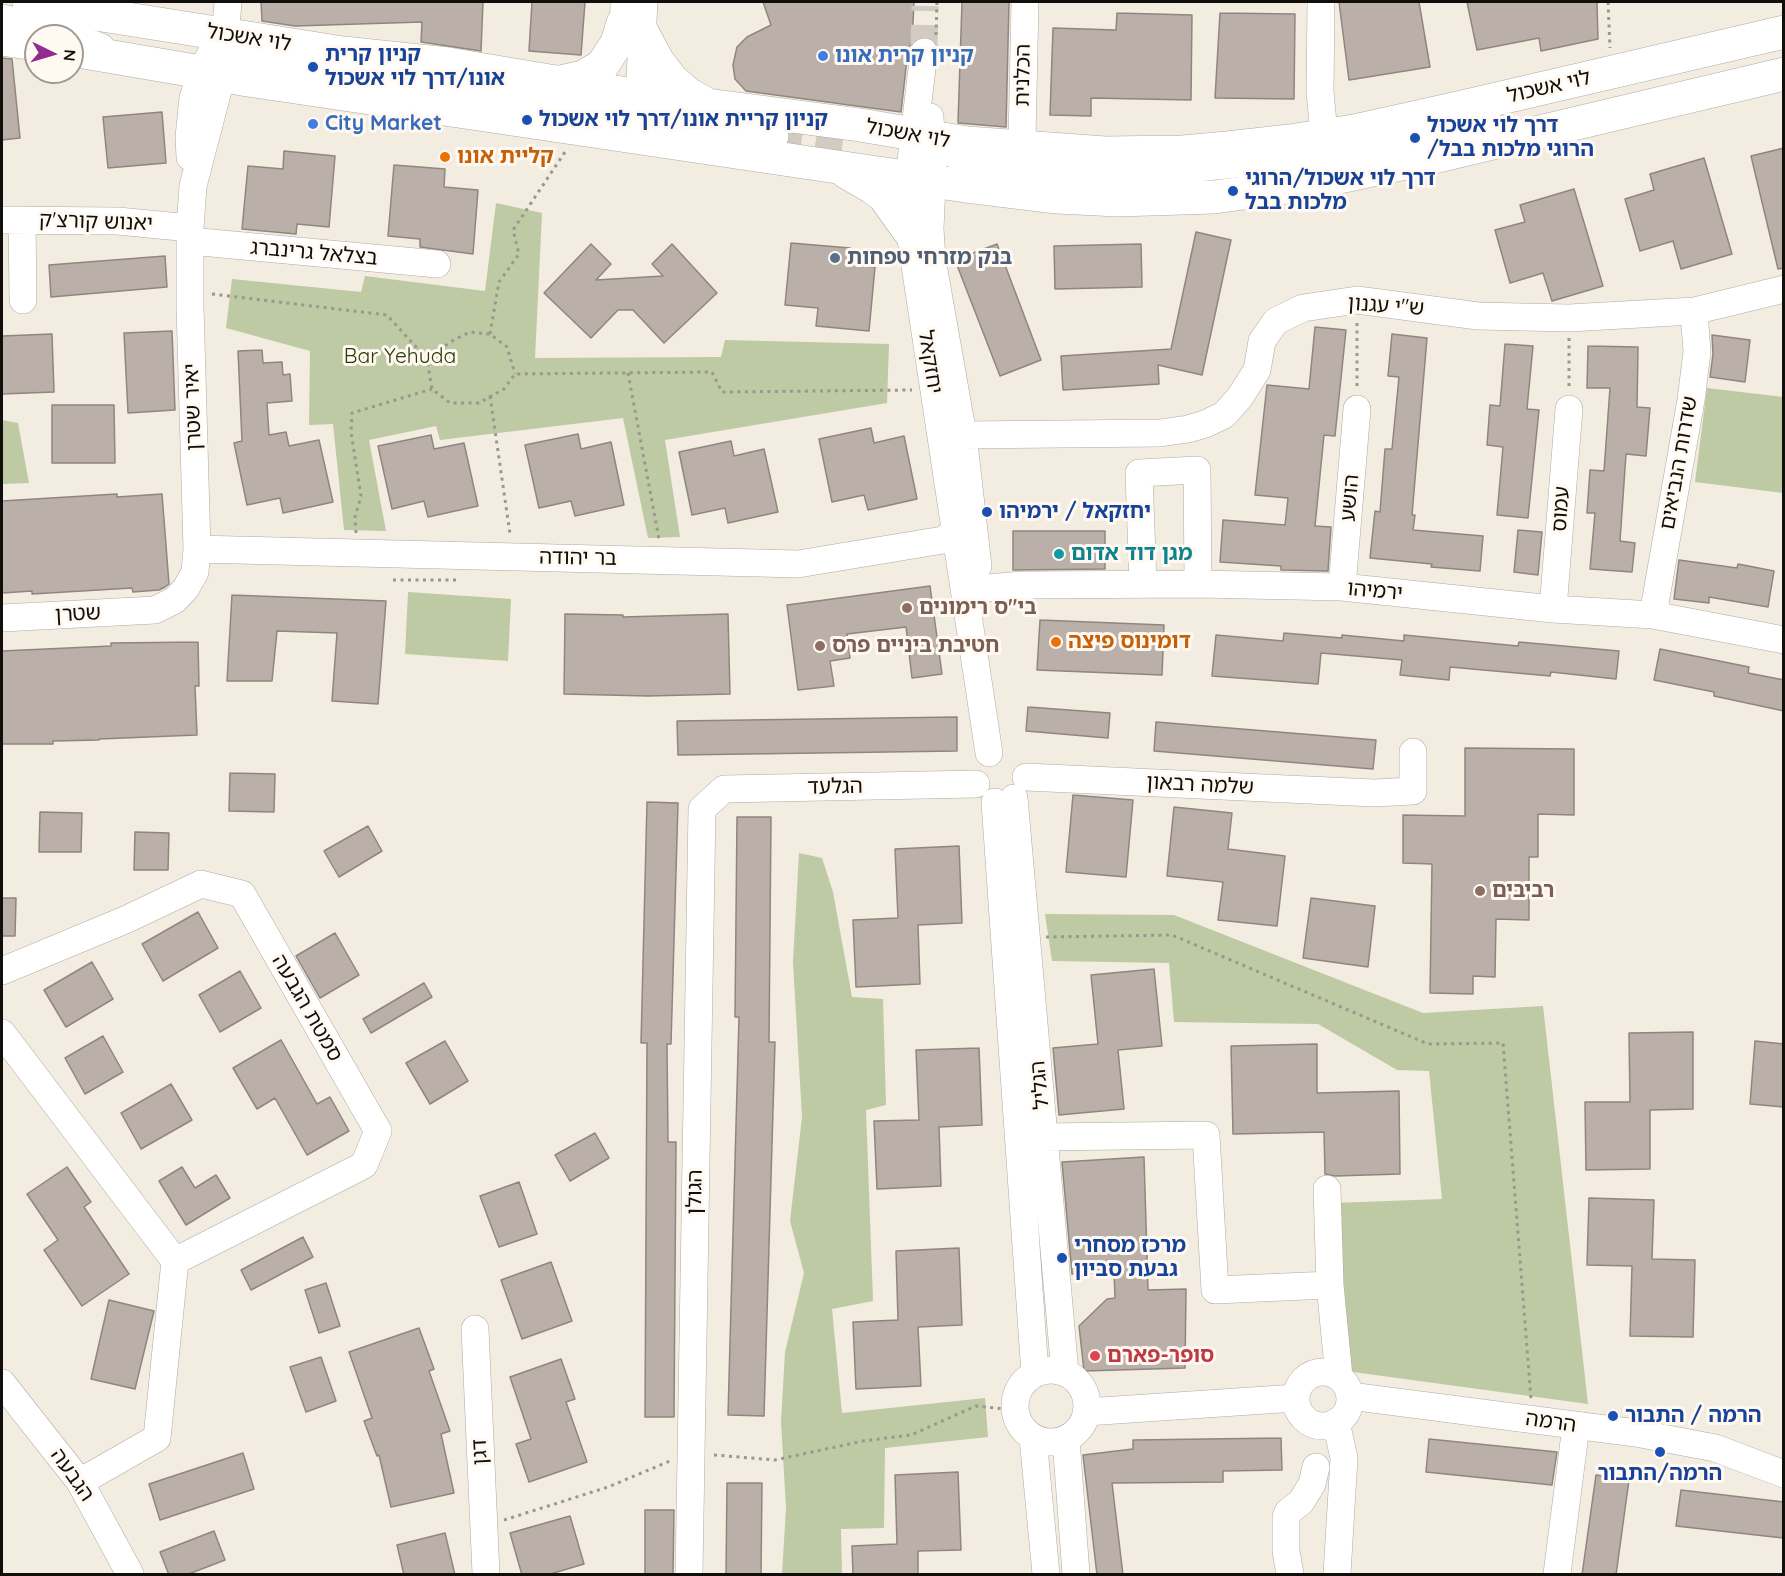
<!DOCTYPE html>
<meta charset="utf-8">
<style>
body{margin:0}
#map{position:relative;width:1785px;height:1576px;overflow:hidden;background:#f3ece1;font-family:Quicksand,sans-serif}
canvas{display:block}
.frame{position:absolute;inset:0;border:3px solid #110f0c;pointer-events:none}
.north{position:absolute;left:24px;top:24px;width:60px;height:60px;box-sizing:border-box;background:#fff9f1;border:2px solid #a09b95;border-radius:50%;rotate:95deg;font-size:16px;font-weight:700;line-height:24px;text-align:center;color:#110f0c}
.north::after{content:'';display:block;margin:auto;width:21px;height:27px;background:#932a8e;clip-path:polygon(50% 0,100% 100%,50% 72%,0 100%)}
</style>
<div id="map">
<canvas width="1785" height="1576"></canvas>
<div class="frame"></div>
<div class="north">N</div>
</div>
<script>
const ctx = document.querySelector('canvas').getContext('2d');
ctx.lineJoin = 'round';
function fill(path, color) {
  ctx.fillStyle = color;
  ctx.fill(path, 'evenodd');
}
function toPath(rows) {
  const path = new Path2D();
  for (const r of rows) {
    if (r.length === 3) {
      path.moveTo(r[0] + r[2], r[1]);
      path.arc(r[0], r[1], r[2], 0, 2 * Math.PI);
      continue;
    }
    path.moveTo(r[0], r[1]);
    for (let i = 2; i < r.length; i += 2) path.lineTo(r[i], r[i + 1]);
  }
  return path;
}
function trace(path, color, width, dash) {
  ctx.strokeStyle = color;
  ctx.lineWidth = width;
  ctx.lineCap = dash ? 'butt' : 'round';
  ctx.setLineDash(dash || []);
  ctx.stroke(path);
}
function write(font, color, halo, rows, align = 'center') {
  ctx.font = font + ' Quicksand,"Noto Sans Hebrew",sans-serif';
  ctx.lineWidth = 6;
  ctx.setLineDash([]);
  ctx.textBaseline = 'middle';
  ctx.strokeStyle = halo;
  ctx.fillStyle = color;
  for (const [text, x, y, turn = 0] of rows) {
    ctx.save();
    ctx.translate(x, y);
    ctx.rotate((+turn || 0) * Math.PI / 180);
    ctx.textAlign = isNaN(turn) ? turn : align;
    if (halo) ctx.strokeText(text, 0, 0);
    ctx.fillText(text, 0, 0);
    ctx.restore();
  }
}
const green = toPath([
 [496,203,542,213,535,358,721,357,725,340,889,344,887,403,665,440,680,537,648,538,623,418,440,440,436,426,369,440,386,531,344,530,333,424,309,425,310,351,226,328,232,279,361,292,365,276,485,291],
 [1707,388,1783,397,1783,493,1695,482],
 [2,420,18,423,29,483,2,484],
 [408,592,511,599,508,661,405,654],
 [799,853,822,858,833,892,852,997,883,999,886,1105,866,1110,873,1301,832,1309,842,1413,985,1398,988,1437,885,1448,884,1528,841,1529,842,1574,782,1574,786,1508,781,1422,785,1352,804,1273,790,1221,802,1117,793,962],
 [1045,914,1174,915,1423,1013,1543,1006,1588,1404,1346,1371,1334,1203,1442,1199,1429,1071,1397,1070,1318,1024,1174,1022,1169,963,1052,961]
]);
const building = toPath([
 [261,2,483,2,481,51,421,42,422,22,295,26,262,21,261,2],
 [532,2,585,2,581,55,529,51,532,2],
 [763,2,914,2,912,42,908,50,901,112,746,91,735,79,733,65,737,47,747,37,771,25,763,2],
 [962,2,1009,2,1006,127,958,123,962,2],
 [1339,2,1419,2,1430,67,1349,80,1339,2],
 [1467,2,1597,2,1598,39,1541,51,1539,38,1477,50,1467,2],
 [1117,13,1192,15,1191,100,1091,98,1091,116,1050,115,1053,28,1116,30,1117,13],
 [1220,13,1295,14,1294,99,1215,98,1220,13],
 [2,58,12,59,20,138,2,140,2,58],
 [162,112,166,163,108,168,103,117,162,112],
 [1784,148,1784,268,1778,269,1751,156,1784,148],
 [284,151,335,156,329,227,297,224,296,234,242,229,248,166,283,169,284,151],
 [1704,158,1732,254,1681,269,1673,241,1640,251,1625,199,1654,190,1650,174,1704,158],
 [394,165,445,169,444,187,478,190,473,254,420,247,420,239,388,236,394,165],
 [1574,189,1603,286,1552,301,1543,273,1510,283,1495,230,1525,222,1520,205,1574,189],
 [1196,232,1231,240,1202,375,1158,365,1159,384,1063,390,1061,356,1171,349,1196,232],
 [791,243,850,248,848,264,875,267,869,331,816,326,818,308,785,305,791,243],
 [591,244,611,264,596,280,663,276,652,264,672,244,717,293,664,343,633,310,618,310,591,338,544,293,591,244],
 [997,244,1041,360,1000,376,955,260,997,244],
 [1141,244,1142,287,1055,289,1054,246,1141,244],
 [165,256,167,287,51,297,49,265,165,256],
 [1315,327,1346,330,1335,436,1324,435,1315,526,1331,527,1328,571,1281,570,1281,566,1220,562,1223,520,1285,525,1288,498,1255,495,1267,385,1309,389,1315,327],
 [172,331,175,410,128,413,124,333,172,331],
 [52,334,54,392,2,394,2,336,52,334],
 [1392,334,1427,338,1412,515,1415,515,1413,530,1483,536,1480,571,1431,567,1432,564,1370,558,1375,511,1380,512,1385,449,1392,449,1399,377,1388,376,1392,334],
 [1712,335,1750,340,1745,382,1710,377,1713,354,1712,335],
 [1505,344,1533,346,1527,409,1539,410,1528,518,1497,515,1503,447,1487,445,1490,405,1500,406,1505,344],
 [1588,346,1638,347,1637,407,1650,408,1646,456,1626,454,1620,541,1635,543,1632,572,1590,569,1595,513,1587,513,1590,470,1604,471,1610,388,1587,388,1588,346],
 [262,350,263,363,282,362,283,375,290,374,292,401,267,403,269,435,286,432,289,446,319,440,333,502,283,513,280,498,247,505,234,443,242,441,238,351,262,350],
 [52,405,114,405,115,463,52,463,52,405],
 [871,428,874,443,904,436,917,499,868,510,864,495,832,502,819,439,871,428],
 [578,434,581,449,611,442,624,505,575,516,571,501,539,508,525,445,578,434],
 [431,435,434,449,464,443,478,506,428,517,424,501,392,509,378,446,431,435],
 [731,441,734,456,764,449,778,512,728,523,725,508,692,515,679,452,731,441],
 [117,494,117,497,162,494,169,584,165,587,159,590,133,592,132,588,32,594,32,591,2,593,2,501,117,494],
 [1518,530,1542,532,1538,575,1514,572,1518,530],
 [1013,531,1105,531,1105,569,1013,570,1013,531],
 [1679,560,1737,568,1738,564,1774,571,1768,607,1709,597,1709,603,1674,599,1679,560],
 [930,586,942,674,912,678,906,627,847,634,850,658,830,661,834,686,798,690,787,605,930,586],
 [232,595,386,601,378,704,332,701,337,633,277,631,272,681,227,681,232,595],
 [565,614,623,615,623,617,728,614,730,694,648,696,564,694,565,614],
 [1040,620,1164,625,1162,675,1037,670,1040,620],
 [1284,633,1342,638,1342,635,1404,641,1404,635,1518,646,1519,642,1619,651,1616,679,1551,672,1550,676,1450,667,1449,680,1400,675,1402,660,1321,653,1318,684,1212,676,1216,635,1283,641,1284,633],
 [198,642,199,686,195,686,197,735,99,739,99,740,53,741,53,744,2,744,2,651,111,646,111,643,198,642],
 [1660,649,1749,667,1748,673,1784,680,1784,711,1714,696,1714,692,1654,680,1660,649],
 [1028,707,1110,713,1108,738,1026,731,1028,707],
 [957,717,957,751,678,755,677,721,957,717],
 [1156,722,1376,740,1373,769,1154,751,1156,722],
 [1465,748,1574,749,1574,815,1538,814,1538,857,1529,857,1529,920,1496,919,1495,977,1473,976,1473,994,1430,993,1432,864,1403,863,1403,815,1465,816,1465,748],
 [230,773,275,774,274,812,229,811,230,773],
 [1073,795,1133,800,1126,877,1066,872,1073,795],
 [647,802,678,803,671,1044,667,1044,668,1142,676,1142,674,1417,645,1417,647,1043,641,1043,647,802],
 [1174,807,1232,813,1228,849,1285,856,1277,926,1218,920,1223,882,1167,876,1174,807],
 [40,812,82,813,81,852,39,852,40,812],
 [737,817,771,817,769,1042,775,1042,764,1416,728,1415,739,1017,735,1017,737,817],
 [368,826,382,851,339,877,324,851,368,826],
 [135,832,169,833,168,870,134,870,135,832],
 [959,846,962,923,918,925,920,984,856,987,853,920,898,918,895,849,959,846],
 [2,898,16,898,15,936,2,936,2,898],
 [1311,898,1375,906,1368,967,1303,958,1311,898],
 [198,912,218,948,163,981,142,944,198,912],
 [335,933,359,975,320,998,296,956,335,933],
 [92,962,113,999,66,1027,44,990,92,962],
 [1154,969,1162,1046,1118,1050,1124,1109,1059,1115,1053,1048,1098,1044,1091,975,1154,969],
 [240,971,261,1008,220,1032,199,995,240,971],
 [424,983,432,997,371,1033,363,1019,424,983],
 [1693,1032,1693,1109,1650,1110,1650,1169,1586,1170,1585,1102,1630,1102,1629,1033,1693,1032],
 [103,1036,123,1072,85,1094,65,1058,103,1036],
 [281,1040,317,1104,330,1097,349,1131,307,1155,275,1098,257,1109,233,1068,281,1040],
 [445,1041,468,1081,430,1104,406,1063,445,1041],
 [1755,1041,1784,1044,1784,1107,1750,1104,1755,1041],
 [1317,1044,1317,1093,1399,1091,1400,1174,1335,1176,1325,1174,1324,1132,1233,1134,1231,1046,1317,1044],
 [979,1048,982,1125,939,1127,941,1186,877,1189,874,1121,919,1120,916,1050,979,1048],
 [171,1084,192,1120,141,1149,121,1113,171,1084],
 [595,1133,609,1158,570,1181,555,1155,595,1133],
 [1144,1157,1148,1290,1186,1289,1185,1368,1084,1371,1079,1326,1107,1299,1115,1298,1114,1271,1072,1274,1062,1162,1144,1157],
 [67,1167,91,1202,84,1207,129,1274,82,1306,44,1250,58,1240,27,1194,67,1167],
 [182,1167,195,1188,216,1175,230,1198,186,1225,159,1181,182,1167],
 [519,1182,537,1234,499,1247,480,1196,519,1182],
 [1589,1198,1654,1200,1652,1259,1695,1260,1693,1337,1630,1336,1632,1266,1587,1265,1589,1198],
 [303,1237,313,1257,251,1290,241,1270,303,1237],
 [959,1248,962,1325,918,1327,921,1386,856,1389,853,1322,898,1320,896,1251,959,1248],
 [551,1262,572,1321,522,1339,501,1280,551,1262],
 [326,1283,340,1326,319,1333,305,1290,326,1283],
 [109,1300,154,1311,135,1389,91,1379,109,1300],
 [419,1328,434,1369,429,1371,450,1431,441,1434,454,1493,391,1507,379,1455,377,1456,364,1421,372,1418,349,1352,419,1328],
 [321,1357,336,1401,306,1412,290,1367,321,1357],
 [561,1359,575,1399,566,1402,587,1462,529,1482,516,1444,531,1439,510,1377,561,1359],
 [1281,1438,1282,1470,1223,1471,1223,1482,1112,1483,1123,1575,1097,1575,1083,1455,1133,1449,1133,1440,1281,1438],
 [1429,1439,1557,1452,1552,1485,1426,1472,1429,1439],
 [243,1453,254,1489,160,1520,149,1484,243,1453],
 [958,1472,961,1550,918,1551,918,1575,853,1575,852,1546,897,1544,895,1475,958,1472],
 [1596,1475,1629,1480,1616,1575,1582,1575,1596,1475],
 [727,1483,762,1483,761,1575,726,1575,727,1483],
 [1681,1490,1784,1502,1783,1538,1676,1526,1681,1490],
 [645,1510,674,1510,673,1575,645,1575,645,1510],
 [570,1516,584,1564,547,1575,522,1575,510,1533,570,1516],
 [214,1531,225,1560,186,1575,169,1575,160,1552,214,1531],
 [445,1533,455,1575,404,1575,397,1545,445,1533]
]);
const minorTunnel = toPath([
 [924,52,925,6],
 [775,136,849,147]
]);
const path = toPath([
 [1608,2,1610,48],
 [936,35,937,2],
 [212,294,387,315,427,359,432,389,450,403,479,403,504,389,515,374,712,372,722,392,912,390],
 [1357,323,1357,388],
 [490,334,499,282,519,254,513,230,565,152],
 [1569,338,1569,389],
 [427,359,452,341,470,332,490,334,507,347,515,374],
 [628,373,659,539],
 [490,396,510,534],
 [356,533,355,517,361,496,351,432,352,413,432,389],
 [393,580,458,580],
 [1046,937,1172,935,1428,1044,1503,1043,1531,1399],
 [714,1455,775,1460,863,1441,911,1435,976,1406,1015,1410],
 [504,1520,608,1487,670,1461]
]);
const minor = toPath([
 [1321,2,1320,92,1326,154],
 [2,18,62,32,101,47],
 [623,43,624,2],
 [924,52,909,177,907,213,989,753],
 [208,70,251,62,348,76,452,83,599,108,638,96],
 [930,117,933,162,930,229,932,259,963,435,978,566],
 [656,131,709,129,775,136],
 [625,136,633,118,639,96,644,2],
 [936,147,966,159,992,165,1123,170],
 [1024,148,1022,139,1025,2],
 [190,157,189,137,193,98,202,71,210,55],
 [1076,192,1135,177,1176,170,1276,160,1347,158,1441,136,1496,128],
 [2,220,118,221,190,228],
 [22,220,23,300],
 [190,241,437,264],
 [941,438,963,435,1160,433,1188,429,1205,424,1224,415,1240,397,1257,370,1262,341,1276,321,1303,308,1357,300,1478,316,1569,318,1694,311,1784,289],
 [197,549,798,564,943,540,955,532],
 [1143,585,1139,473,1197,470,1198,584],
 [1342,587,1357,409],
 [964,590,1023,585,1198,584,1342,587,1553,609,1653,615,1784,640],
 [1553,609,1569,409],
 [1653,615,1691,400,1697,352,1694,311],
 [2,618,155,610,175,600,186,588,195,572,197,549,190,306,190,228,193,186,222,75,228,2],
 [1026,777,1374,793,1413,791,1413,752],
 [1014,798,1065,1373],
 [995,802,1035,1374],
 [2,971,125,920,201,884,242,894,378,1131,364,1165,175,1261],
 [2,1033,175,1261,157,1438,80,1482],
 [1044,1137,1206,1135,1215,1290,1330,1285,1339,1377],
 [1327,1189,1330,1285],
 [475,1329,486,1574],
 [1051,1406,36],
 [1323,1399,27],
 [2,1383,80,1482,130,1574],
 [1350,1396,1636,1433,1715,1448,1784,1474],
 [1086,1412,1296,1398],
 [1336,1422,1344,1458,1337,1574],
 [1033,1438,1046,1574],
 [1066,1439,1076,1574],
 [689,1574,702,809,724,789,976,784],
 [1290,1574,1286,1551,1286,1517,1288,1512,1301,1502,1312,1484,1316,1467],
 [1557,1574,1576,1426]
]);
const major = toPath([
 [29,2,64,9,343,53,448,64,639,96,860,125,967,143,1105,153,1183,152,1227,148,1290,141,1354,131,1462,107,1784,32],
 [642,32,658,62,672,80,688,94,704,103],
 [2,39,36,44],
 [72,50,248,80,966,186,1057,197,1118,200,1214,197,1296,186,1438,156,1784,74],
 [560,82,583,77,602,66,617,43,623,23],
 [846,172,872,187,884,196,909,231]
]);
const markers = [
 [823,56,6,"#3f7fe0"],
 [313,67,6,"#1a4fb4"],
 [527,120,6,"#1a4fb4"],
 [313,124,6,"#3f7fe0"],
 [1415,138,6,"#1a4fb4"],
 [445,157,6,"#e8710a"],
 [1233,191,6,"#1a4fb4"],
 [835,258,6,"#5c6f8a"],
 [987,512,6,"#1a4fb4"],
 [1059,554,6,"#0f9aa8"],
 [907,608,6,"#8d6e63"],
 [1056,642,6,"#e8710a"],
 [820,646,6,"#8d6e63"],
 [1480,891,6,"#8d6e63"],
 [1062,1258,6,"#1a4fb4"],
 [1095,1356,6,"#e0444e"],
 [1613,1416,6,"#1a4fb4"],
 [1660,1452,6,"#1a4fb4"]
];
const streetNames = [
 ["לוי אשכול",249,38,9],
 ["הכלנית",1023,75,-89],
 ["לוי אשכול",1549,87,-13],
 ["לוי אשכול",908,134,10],
 ["יאנוש קורצ'ק",96,222,2],
 ["בצלאל גרינברג",314,253,5],
 ["ש\"י עגנון",1386,306,4],
 ["יחזקאל",930,362,81],
 ["יאיר שטרן",193,407,-92],
 ["שדרות הנביאים",1679,463,-80],
 ["הושע",1350,498,-85],
 ["עמוס",1561,509,-86],
 ["בר יהודה",578,558,1],
 ["ירמיהו",1375,591,5],
 ["שטרן",78,614,-3],
 ["שלמה רבאון",1200,785,3],
 ["הגלעד",835,787,-1],
 ["סמטת הגבעה",307,1008,60],
 ["הגליל",1040,1085,-95],
 ["הגולן",695,1192,-89],
 ["הרמה",1551,1422,8],
 ["דגן",480,1452,-93],
 ["הגבעה",72,1475,55]
];
const transitNames = [
 ["קניון קרית",325,55],
 ["אונו/דרך לוי אשכול",325,79],
 ["קניון קריית אונו/דרך לוי אשכול",539,120],
 ["דרך לוי אשכול",1427,126],
 ["/הרוגי מלכות בבל",1427,150],
 ["דרך לוי אשכול/הרוגי",1245,179],
 ["מלכות בבל",1245,203],
 ["יחזקאל / ירמיהו",999,512],
 ["מרכז מסחרי",1074,1246],
 ["גבעת סביון",1074,1270],
 ["הרמה / התבור",1625,1416],
 ["הרמה/התבור",1660,1474,"center"]
];
const shopNames = [
 ["קניון קרית אונו",835,56],
 ["City Market",325,124]
];
const foodNames = [
 ["קליית אונו",457,157],
 ["דומינוס פיצה",1068,642]
];
const serviceNames = [
 ["בנק מזרחי טפחות",847,258]
];
const parkNames = [
 ["Bar Yehuda",400,357]
];
const cultureNames = [
 ["מגן דוד אדום",1071,554]
];
const educationNames = [
 ["בי\"ס רימונים",919,608],
 ["חטיבת ביניים פרס",832,646],
 ["רביבים",1492,891]
];
const healthNames = [
 ["סופר-פארם",1107,1356]
];
fill(green, '#becaa3');
fill(building, '#bbb0a9');
trace(building, '#8f867e', 1.5);
trace(minorTunnel, '#d1cbc1', 27, [27, 14]);
trace(minor, '#b0aaa0', 28);
trace(major, '#b0aaa0', 34);
trace(path, '#9b968e', 3, [3, 4.5]);
trace(minor, '#fff', 27);
trace(major, '#fff', 33);
for (const [x, y, r, color] of markers) {
  const dot = new Path2D();
  dot.arc(x, y, r, 0, 2 * Math.PI);
  ctx.fillStyle = color;
  ctx.fill(dot);
  trace(dot, '#fff9f1', 2);
}
write('21px', '#110f0c', '#fff9f1', streetNames);
write('bold 21px', '#164399', '#fff9f1', transitNames, 'left');
write('bold 21px', '#366cbe', '#fff9f1', shopNames, 'left');
write('bold 21px', '#c56008', '#fff9f1', foodNames, 'left');
write('bold 21px', '#4e5e75', '#fff9f1', serviceNames, 'left');
write('21px', '#2e3908', '#fff9f1', parkNames);
write('bold 21px', '#0d838f', '#fff9f1', cultureNames, 'left');
write('bold 21px', '#785e54', '#fff9f1', educationNames, 'left');
write('bold 21px', '#be3a42', '#fff9f1', healthNames, 'left');
</script>
